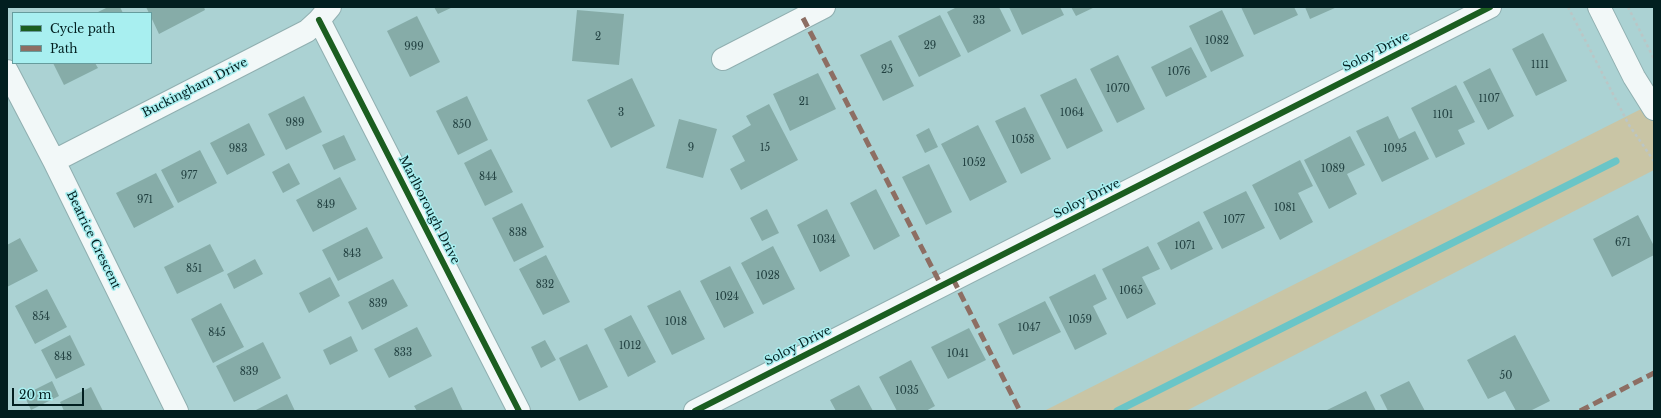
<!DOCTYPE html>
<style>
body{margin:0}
#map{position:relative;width:1661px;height:418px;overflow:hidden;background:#abd2d3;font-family:"Libre Baskerville",serif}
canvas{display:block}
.frame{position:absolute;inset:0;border:8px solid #021f20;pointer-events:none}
.legend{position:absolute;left:12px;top:12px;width:140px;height:52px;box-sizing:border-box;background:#a8eff0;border:1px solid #669c9d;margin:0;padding:5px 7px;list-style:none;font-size:12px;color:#021f20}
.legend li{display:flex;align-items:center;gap:8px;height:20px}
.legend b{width:20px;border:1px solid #669c9d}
.scale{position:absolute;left:12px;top:388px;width:72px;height:18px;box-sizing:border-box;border:2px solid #021f20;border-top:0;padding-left:5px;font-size:12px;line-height:14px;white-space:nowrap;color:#021f20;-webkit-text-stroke:3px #a8eff0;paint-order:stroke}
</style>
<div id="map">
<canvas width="1661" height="418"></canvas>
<div class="frame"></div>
<ul class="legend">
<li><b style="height:5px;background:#1b5e20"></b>Cycle path</li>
<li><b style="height:5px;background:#8d6e63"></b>Path</li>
</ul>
<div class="scale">20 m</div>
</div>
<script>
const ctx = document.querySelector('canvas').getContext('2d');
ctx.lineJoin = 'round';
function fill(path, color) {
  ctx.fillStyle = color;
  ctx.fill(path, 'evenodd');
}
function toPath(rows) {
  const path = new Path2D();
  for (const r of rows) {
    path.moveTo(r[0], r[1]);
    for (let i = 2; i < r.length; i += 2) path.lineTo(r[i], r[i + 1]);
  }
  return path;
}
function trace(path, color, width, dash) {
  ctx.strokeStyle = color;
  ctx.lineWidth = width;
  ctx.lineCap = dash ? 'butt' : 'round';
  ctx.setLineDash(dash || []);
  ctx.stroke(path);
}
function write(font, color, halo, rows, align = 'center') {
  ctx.font = font + ' "Libre Baskerville",serif';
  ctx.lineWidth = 3;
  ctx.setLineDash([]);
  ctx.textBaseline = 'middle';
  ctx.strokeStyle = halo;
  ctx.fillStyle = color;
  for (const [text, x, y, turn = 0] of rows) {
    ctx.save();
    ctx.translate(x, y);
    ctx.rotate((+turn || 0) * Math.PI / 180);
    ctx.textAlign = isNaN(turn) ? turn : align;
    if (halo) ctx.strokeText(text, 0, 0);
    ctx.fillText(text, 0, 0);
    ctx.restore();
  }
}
const green = toPath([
 [1649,105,1654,112,1654,170,1186,411,1044,411]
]);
const stream = toPath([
 [1117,411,1616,161]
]);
const building = toPath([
 [108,7,120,7,123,13,96,13],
 [146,7,204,7,205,10,159,34,151,17,151,13,149,13],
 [434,7,453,7,438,14],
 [957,7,999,7,1011,31,968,53,947,12],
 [1009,7,1060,7,1064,15,1022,35],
 [1071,7,1095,7,1076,16],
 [1241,7,1294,7,1298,15,1254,35],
 [1305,7,1337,7,1310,19],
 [577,10,624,14,619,65,572,61],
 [1222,10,1244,56,1211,72,1189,26],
 [940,15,961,56,919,77,898,36],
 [417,16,440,62,410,77,387,31],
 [1543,33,1567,81,1536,96,1512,49],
 [891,40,914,86,883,101,860,55],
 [1191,47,1207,77,1166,97,1151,67],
 [1118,55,1145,109,1117,123,1090,69],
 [53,63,95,63,98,68,64,85],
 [1490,68,1514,116,1488,130,1463,82],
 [818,73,836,109,790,131,773,94],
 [632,78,655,126,611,148,587,100],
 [1076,78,1103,131,1067,149,1040,95],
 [1456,85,1475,122,1458,130,1465,144,1436,158,1411,108],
 [304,96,322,132,286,150,268,114],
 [467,96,488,140,458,155,436,111],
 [769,104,798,160,741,190,730,169,745,161,732,136,751,125,746,116],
 [1025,107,1051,159,1021,174,995,121],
 [1388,116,1399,139,1415,131,1429,159,1382,182,1356,131],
 [679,119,717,129,703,178,666,168],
 [249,123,265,155,227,175,210,143],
 [978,125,1007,182,970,201,941,144],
 [929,128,938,147,925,153,916,135],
 [344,135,356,160,334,170,322,145],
 [1350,136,1365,165,1347,174,1357,194,1329,209,1304,160],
 [491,149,513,192,485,206,464,163],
 [200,150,217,183,178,203,161,170],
 [1300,160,1313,186,1298,193,1313,222,1280,240,1252,185],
 [289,163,300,184,283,193,272,172],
 [929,164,952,212,926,225,902,177],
 [156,173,174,207,134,228,116,193],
 [340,177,357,209,313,232,296,200],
 [876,189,900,236,874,250,850,203],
 [1246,191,1265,228,1222,249,1203,212],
 [522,203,544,247,514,262,492,218],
 [767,209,779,233,762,241,750,218],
 [827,209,850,256,820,272,797,225],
 [1638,215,1654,246,1654,255,1612,277,1593,239],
 [1199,221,1213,249,1171,270,1157,243],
 [367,227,383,258,338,281,322,250],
 [20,238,38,271,7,287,7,245],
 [210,244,224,271,177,294,164,267],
 [773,246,795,289,763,305,741,263],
 [1148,246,1160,269,1142,277,1156,304,1127,319,1102,269],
 [546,255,570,302,543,315,519,269],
 [255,259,263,274,234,289,227,274],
 [730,266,754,313,724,328,700,281],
 [1095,274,1107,299,1093,306,1107,334,1075,350,1049,297],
 [330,277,340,296,309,313,299,293],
 [393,279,408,306,362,330,348,302],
 [47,289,67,327,35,344,15,306],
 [680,290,705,339,672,355,647,306],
 [1045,301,1061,332,1013,355,998,324],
 [221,303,244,347,213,363,191,319],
 [631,315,656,362,628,377,604,329],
 [417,327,432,356,389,378,374,349],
 [969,328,986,360,948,379,931,347],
 [70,335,85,365,56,379,41,350],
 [1515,335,1550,401,1530,411,1516,411,1505,391,1488,399,1467,360],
 [351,336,358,351,330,365,323,350],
 [545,340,556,360,541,368,531,347],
 [263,342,281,378,234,402,216,366],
 [587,344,608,387,579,401,559,358],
 [911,360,935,406,926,411,897,411,879,377],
 [52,381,59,396,31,410,24,395],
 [1409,381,1425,411,1388,411,1380,395],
 [859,385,873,411,836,411,830,400],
 [91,387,103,411,64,411,60,402],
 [452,387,463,411,417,411,414,406],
 [1366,391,1376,411,1325,411],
 [287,394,295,411,254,411]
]);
const path = toPath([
 [1568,7,1629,125,1654,161],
 [1628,7,1654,59]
]);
const minor = toPath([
 [1599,7,1634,77,1654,109],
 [319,20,519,411],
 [723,59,824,7],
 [7,71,54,161,177,411],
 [54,161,307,31,319,20,330,7],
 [695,411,1490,7]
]);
const quiet = toPath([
 [803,18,941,285],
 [953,279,1020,411],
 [1580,411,1654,373]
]);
const cycleway = toPath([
 [319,20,519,411],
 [695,411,1490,7]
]);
const numberNames = [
 ["33",979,21],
 ["2",598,37],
 ["1082",1217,41],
 ["29",930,46],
 ["999",414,47],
 ["1111",1540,65],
 ["25",887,70],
 ["1076",1179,72],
 ["1070",1118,89],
 ["1107",1489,99],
 ["21",804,102],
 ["3",621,113],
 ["1064",1072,113],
 ["1101",1443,115],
 ["989",295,123],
 ["850",462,125],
 ["1058",1023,140],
 ["9",691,148],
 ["15",765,148],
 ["983",238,149],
 ["1095",1395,149],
 ["1052",974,163],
 ["1089",1333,169],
 ["977",189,176],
 ["844",488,177],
 ["971",145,200],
 ["849",326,205],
 ["1081",1285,208],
 ["1077",1234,220],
 ["838",518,233],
 ["1034",824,240],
 ["671",1623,243],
 ["1071",1185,246],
 ["843",352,254],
 ["851",194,269],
 ["1028",768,276],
 ["832",545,285],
 ["1065",1131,291],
 ["1024",727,297],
 ["839",378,304],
 ["854",41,317],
 ["1059",1080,320],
 ["1018",676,322],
 ["1047",1029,328],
 ["845",217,333],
 ["1012",630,346],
 ["833",403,353],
 ["1041",958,354],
 ["848",63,357],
 ["839",249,372],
 ["50",1506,376],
 ["1035",907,391]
];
const streetNames = [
 ["Soloy Drive",1376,52,-27],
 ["Buckingham Drive",195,88,-27],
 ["Soloy Drive",1087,199,-27],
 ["Marlborough Drive",429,210,63],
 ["Beatrice Crescent",93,240,64],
 ["Soloy Drive",798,346,-27]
];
fill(green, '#c9c5a5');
trace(stream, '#6ac5c7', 7);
fill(building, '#86aca8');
trace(minor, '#90afb0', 24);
trace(path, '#bbc6c6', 2.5, [3, 3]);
trace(minor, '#f2f8f8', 22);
trace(quiet, '#8d6e63', 5, [10, 5]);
trace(cycleway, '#1b5e20', 6);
write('10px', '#234242', null, numberNames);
write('12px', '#021f20', '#a8eff0', streetNames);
</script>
